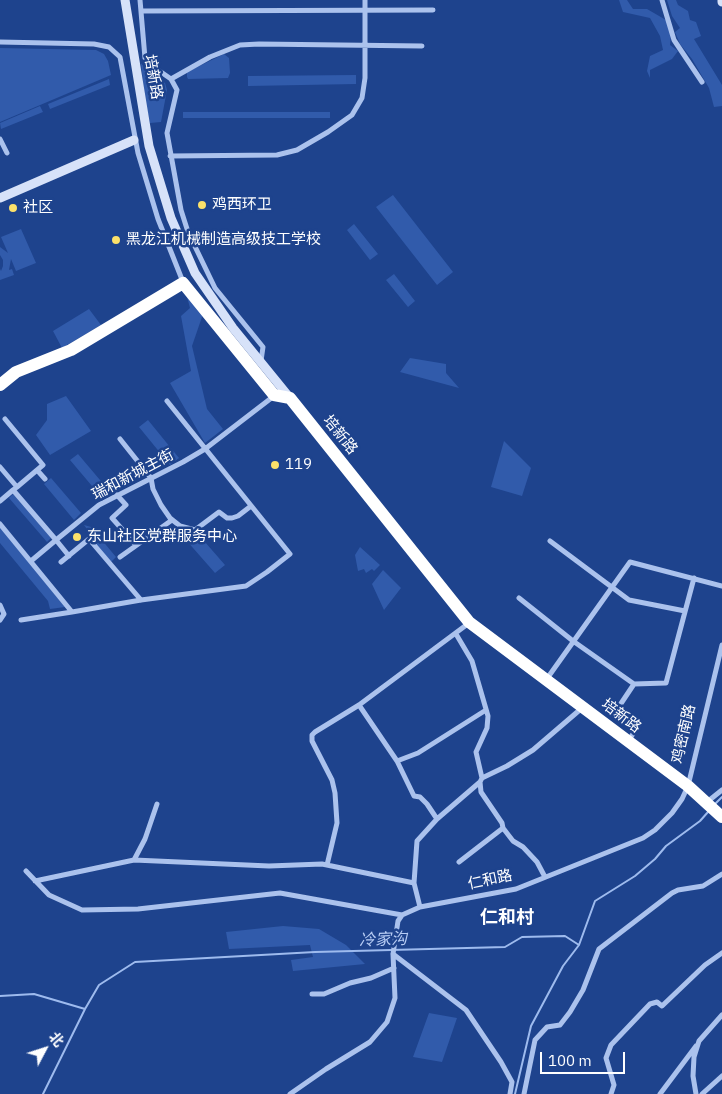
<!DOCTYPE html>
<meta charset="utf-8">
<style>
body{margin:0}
#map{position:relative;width:722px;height:1094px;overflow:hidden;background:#1e438d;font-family:"IBM Plex Sans","Noto Sans SC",sans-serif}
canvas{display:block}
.north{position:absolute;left:20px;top:1024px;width:50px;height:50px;-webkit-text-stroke:4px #1e438d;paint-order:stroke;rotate:50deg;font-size:14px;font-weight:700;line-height:20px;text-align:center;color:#fff}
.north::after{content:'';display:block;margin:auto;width:18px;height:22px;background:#fff;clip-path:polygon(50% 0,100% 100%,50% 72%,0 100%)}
.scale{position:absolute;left:540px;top:1052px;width:85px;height:22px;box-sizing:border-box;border:2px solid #fff;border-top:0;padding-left:6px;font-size:15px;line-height:18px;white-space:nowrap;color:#fff;-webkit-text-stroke:4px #1e438d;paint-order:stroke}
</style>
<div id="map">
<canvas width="722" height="1094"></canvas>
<div class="north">北</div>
<div class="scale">100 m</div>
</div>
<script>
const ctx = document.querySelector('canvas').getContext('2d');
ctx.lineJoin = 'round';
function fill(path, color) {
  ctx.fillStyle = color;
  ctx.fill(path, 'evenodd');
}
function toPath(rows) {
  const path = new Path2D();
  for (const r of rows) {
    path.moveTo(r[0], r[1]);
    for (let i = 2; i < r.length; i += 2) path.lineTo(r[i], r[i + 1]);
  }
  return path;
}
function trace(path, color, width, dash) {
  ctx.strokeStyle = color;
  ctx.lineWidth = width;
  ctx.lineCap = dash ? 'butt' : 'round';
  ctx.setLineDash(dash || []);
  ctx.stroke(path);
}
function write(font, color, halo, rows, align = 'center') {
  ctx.font = font + ' "IBM Plex Sans","Noto Sans SC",sans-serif';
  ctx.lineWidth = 5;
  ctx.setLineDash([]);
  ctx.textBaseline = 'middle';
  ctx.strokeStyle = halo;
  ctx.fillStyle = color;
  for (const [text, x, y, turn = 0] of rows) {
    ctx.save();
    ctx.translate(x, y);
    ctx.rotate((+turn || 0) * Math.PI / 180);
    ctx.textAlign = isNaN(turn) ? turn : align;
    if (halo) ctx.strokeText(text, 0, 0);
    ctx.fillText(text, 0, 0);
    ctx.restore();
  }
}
const green = toPath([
 [619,0,627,0,633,9,647,9,666,20,671,34,670,45,678,51,672,59,650,70,650,78,647,71,650,56,663,50,660,36,650,18,623,12],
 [667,0,676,0,678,5,688,11,690,20,696,22,701,36,694,39,722,85,722,106,714,107,709,88,692,59,680,44,675,32,680,28,672,16],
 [0,48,96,50,104,54,108,61,111,75,0,122],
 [224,54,229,58,230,73,228,78,188,79,187,77,187,72],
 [141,63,146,70,165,83,167,90,161,122,150,123,145,100],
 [356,75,356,84,248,86,248,76],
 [109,79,110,85,50,109,48,104],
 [40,106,43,112,1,129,0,123],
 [183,112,330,112,330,118,183,118],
 [393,195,453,272,437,285,376,207],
 [354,224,378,254,370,260,347,230],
 [21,229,36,263,16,271,11,259,9,270,12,269,14,275,0,280,0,269,1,271,3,266,3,260,0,255,0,247,8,253,1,237],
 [394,274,415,301,408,307,386,280],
 [186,293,203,314,192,346,207,409,223,429,205,443,170,383,191,371,181,316,190,308],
 [89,309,101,325,62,348,53,331],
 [410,358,446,364,446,373,459,388,400,372],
 [66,396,91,431,50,455,36,435,47,420,47,404],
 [148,420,179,458,170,465,139,427],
 [504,441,531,468,522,496,491,487],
 [78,454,111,493,103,499,70,460],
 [51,478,81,513,74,520,44,484],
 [13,494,51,538,47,542,9,498],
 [84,525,91,527,116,557,111,562,90,538,92,536],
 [0,527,65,607,50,609,48,601,0,543],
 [189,534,198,534,225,565,215,573,186,540],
 [360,547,380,565,374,571,372,569,366,573,364,569,358,571,355,555],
 [383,570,401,588,384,610,372,584],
 [283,926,319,929,346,945,365,964,293,971,291,960,313,957,310,945,229,949,226,932],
 [429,1013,457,1018,442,1062,413,1057]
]);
const stream = toPath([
 [715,804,722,797],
 [0,996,34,994,85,1009],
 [43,1094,85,1009,99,985,135,962,315,952,505,947,522,937,565,936,579,945,595,901,635,876,655,859,666,846,700,821,708,812],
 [515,1094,531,1026,563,966,579,945]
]);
const street = toPath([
 [140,0,145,58,148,63,171,79,177,90,167,133,181,210,188,232,215,288,263,347,261,361],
 [662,0,674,40,702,82],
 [141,11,433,10],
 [0,42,94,44,109,47,120,57,138,153,158,219,183,282],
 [171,79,210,57,240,45,259,44,422,46],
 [0,139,7,153],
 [170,156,277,155,297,150,328,132,352,115,362,98,365,78,365,0],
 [5,419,43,465,17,487],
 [120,439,151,478,153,489,161,505,170,518,180,526,195,530,219,512,227,518,232,518,238,516,251,506],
 [0,467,17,487,13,490,56,540,99,505,183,462,205,449,274,396],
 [37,470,45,479],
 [117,495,126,505,112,518,136,545],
 [0,501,13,490],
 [0,524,72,612,141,600,246,586,267,572,290,554,167,401],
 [550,541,629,600,685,611],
 [120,557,172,520],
 [31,561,56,540,69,556],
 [61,562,89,539,141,600],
 [519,598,573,641,634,684,666,683,694,578],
 [0,605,4,614,0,620],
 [21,620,72,612],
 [546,680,630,562,722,586],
 [359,705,397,761,414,796,420,797,427,804,437,819],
 [629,740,638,726,616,711,634,684],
 [397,761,418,753,486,710],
 [482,778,507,766,533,750,582,708],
 [480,782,481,792,502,823,503,828,513,841,523,847,537,862,545,877],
 [707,802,722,790],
 [134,860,145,839,157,804],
 [459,862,503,828],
 [327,865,337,823,335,793,332,780,312,741,312,735,315,732,359,705,469,623],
 [26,871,49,895,82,910,138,909,280,893,402,915],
 [35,881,134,860,269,866,322,864,414,883,420,907],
 [414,883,417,841,437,819,480,782,482,778,476,752,487,728,488,716,472,661,456,634],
 [393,954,466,1010,501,1062,512,1082,510,1094],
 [312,994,324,994,350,983,371,978,394,968],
 [290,1094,326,1069,370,1042,387,1022,395,998,393,954,398,921,402,915,420,907,516,889,643,838,655,830,672,813,682,799,688,786,722,645],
 [524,1094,535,1040,547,1027,560,1025,570,1012,583,990,599,949,672,893,678,890,703,886,722,874],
 [611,1094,614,1085,606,1058,611,1045,650,1004,657,1002,662,1006,705,965,722,953],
 [660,1094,696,1046],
 [696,1094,693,1076,694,1057,699,1041,722,1015],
 [702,1094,722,1076]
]);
const secondary = toPath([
 [125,0,149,146,171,218,195,273,233,328,290,398],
 [722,0,722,2],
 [0,198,134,140]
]);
const highway = toPath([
 [0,385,16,372,71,350,183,283,274,395,290,398,469,622,688,786,722,817]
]);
const markers = [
 [202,205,5,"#fce16a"],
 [13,208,5,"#fce16a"],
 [116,240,5,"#fce16a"],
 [275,465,5,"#fce16a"],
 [77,537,5,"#fce16a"]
];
const streetNames = [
 ["培新路",153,77,80],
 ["培新路",340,435,51],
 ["瑞和新城主街",133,475,-28],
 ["培新路",621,716,37],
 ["鸡密南路",684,734,-77],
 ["仁和路",490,880,-12]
];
const poiNames = [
 ["鸡西环卫",212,205],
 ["社区",23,208],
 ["黑龙江机械制造高级技工学校",126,240],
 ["119",285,465],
 ["东山社区党群服务中心",87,537]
];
const waterNames = [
 ["冷家沟",383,940,-2]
];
const quarterNames = [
 ["仁和村",507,918]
];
fill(green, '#315bab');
trace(stream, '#9ebbee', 2);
trace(street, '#abc2ed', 5);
trace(secondary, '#d7e2f9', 9);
trace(highway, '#fff', 12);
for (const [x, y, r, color] of markers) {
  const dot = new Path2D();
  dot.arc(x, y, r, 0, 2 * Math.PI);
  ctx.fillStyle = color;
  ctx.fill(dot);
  trace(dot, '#1e438d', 2);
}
write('15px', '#fff', '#1e438d', streetNames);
write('15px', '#fff', '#1e438d', poiNames, 'left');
write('italic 16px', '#b7ccf4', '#1e438d', waterNames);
write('bold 18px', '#fff', '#1e438d', quarterNames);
</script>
